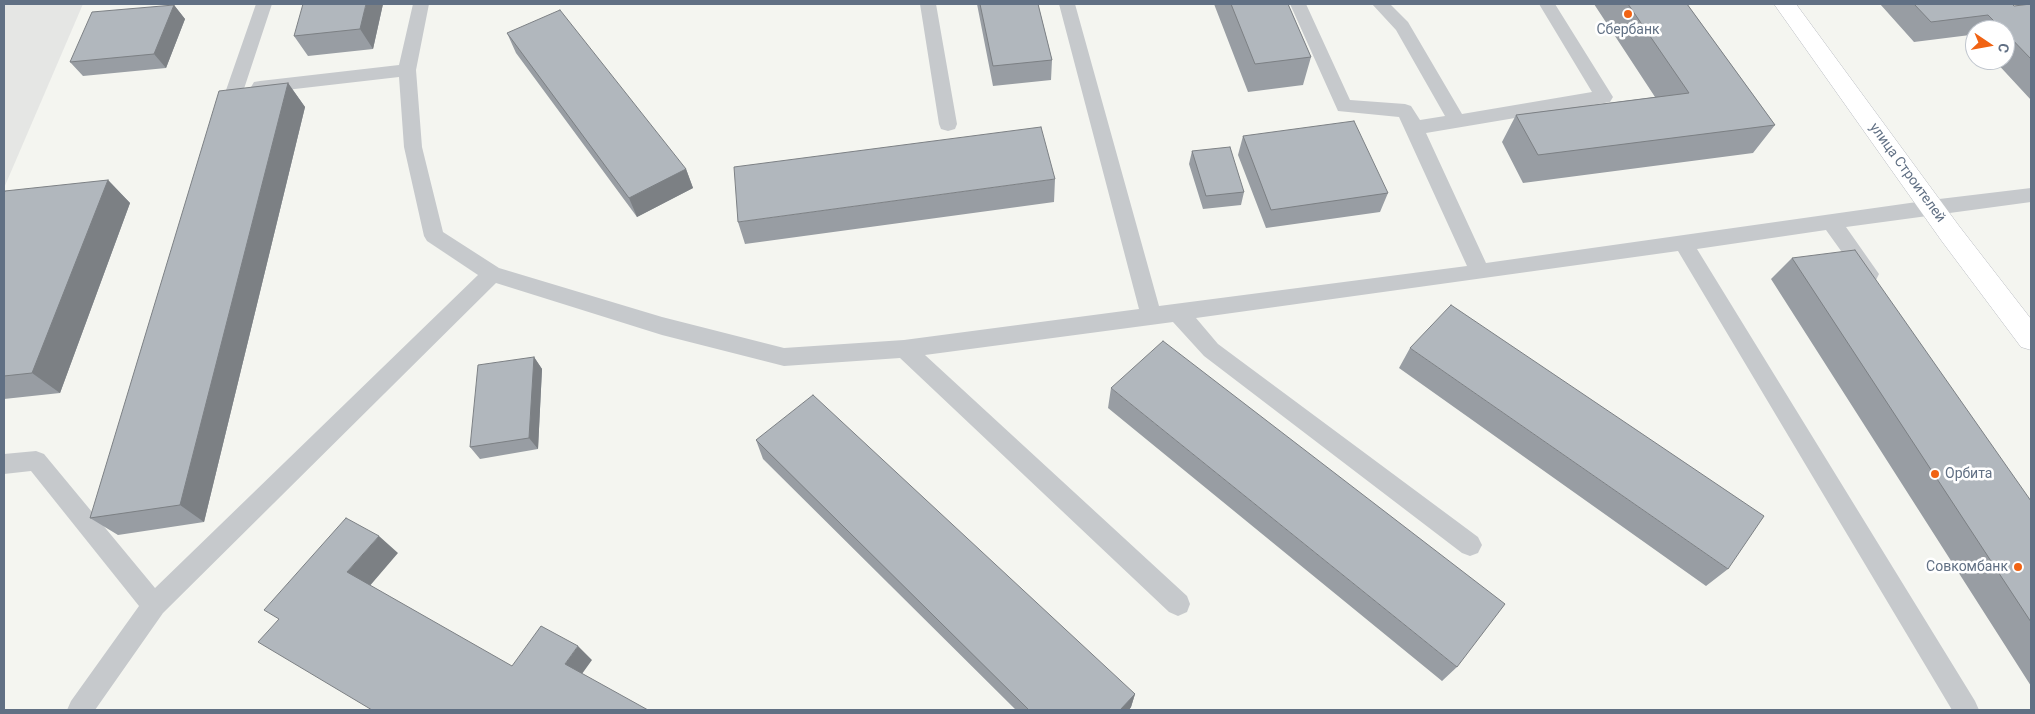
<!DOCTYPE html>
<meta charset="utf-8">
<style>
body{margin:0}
#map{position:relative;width:2035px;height:714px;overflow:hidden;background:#f4f5f0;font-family:Roboto,sans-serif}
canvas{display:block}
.frame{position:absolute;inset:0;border:5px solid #617084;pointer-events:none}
.north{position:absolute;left:1965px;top:20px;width:50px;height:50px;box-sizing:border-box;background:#fff;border:1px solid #c0c6ce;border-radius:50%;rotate:102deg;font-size:14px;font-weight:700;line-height:20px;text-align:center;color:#617084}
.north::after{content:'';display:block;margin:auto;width:18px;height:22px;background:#f16313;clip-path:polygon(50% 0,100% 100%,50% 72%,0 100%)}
</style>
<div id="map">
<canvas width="2035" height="714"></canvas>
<div class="frame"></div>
<div class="north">С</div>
</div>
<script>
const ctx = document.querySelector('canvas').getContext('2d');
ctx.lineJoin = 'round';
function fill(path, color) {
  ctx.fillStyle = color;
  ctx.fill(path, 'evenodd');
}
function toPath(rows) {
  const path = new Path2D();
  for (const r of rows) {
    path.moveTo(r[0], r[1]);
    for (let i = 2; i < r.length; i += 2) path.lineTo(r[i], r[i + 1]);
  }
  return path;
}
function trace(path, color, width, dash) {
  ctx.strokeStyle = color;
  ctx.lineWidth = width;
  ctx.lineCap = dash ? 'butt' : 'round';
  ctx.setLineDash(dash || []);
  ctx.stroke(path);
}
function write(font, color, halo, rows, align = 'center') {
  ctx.font = font + ' Roboto,sans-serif';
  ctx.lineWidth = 5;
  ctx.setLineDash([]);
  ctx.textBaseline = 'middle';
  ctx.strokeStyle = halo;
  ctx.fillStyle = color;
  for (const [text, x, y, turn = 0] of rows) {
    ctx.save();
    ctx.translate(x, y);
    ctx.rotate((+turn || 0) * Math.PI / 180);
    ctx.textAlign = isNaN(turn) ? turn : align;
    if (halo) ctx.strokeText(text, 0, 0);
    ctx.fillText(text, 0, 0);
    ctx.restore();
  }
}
const built = toPath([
 [4,4,83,4,4,188]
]);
const lane = toPath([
 [256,4,272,4,235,116,232,121,226,123,220,121,217,116,256,4],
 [413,4,429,4,416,70,422,147,443,232,499,268,662,317,784,348,904,340,1139,309,1059,4,1075,4,1159,306,1467,266,1399,117,1338,111,1290,4,1306,4,1350,100,1405,104,1411,106,1420,120,1445,116,1396,30,1372,4,1390,4,1408,22,1462,114,1592,92,1539,4,1555,4,1613,97,1610,102,1426,133,1486,263,1931,200,2031,188,2031,202,1846,227,1879,274,1876,280,1869,282,1862,280,1826,230,1697,249,1975,701,1979,710,1952,710,1678,251,1196,318,1218,344,1478,537,1482,545,1478,553,1470,556,1462,553,1204,356,1173,322,925,355,1187,596,1190,604,1187,612,1178,616,1169,612,900,358,784,366,662,335,496,283,163,613,95,710,67,710,71,701,139,606,31,471,4,474,4,454,36,451,44,454,155,588,478,275,427,241,424,236,404,147,399,77,260,93,254,92,251,87,254,82,260,81,399,65,413,4],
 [920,4,936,4,957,124,955,129,948,131,941,129,939,124,920,4]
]);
const secondary = toPath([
 [1774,4,1796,4,1959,226,2031,319,2031,350,2021,347,1941,240,1774,4]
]);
const wall = toPath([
 [383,4,373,49,308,56,294,36],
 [977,4,1038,4,1052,60,1051,80,993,86],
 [1214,4,1288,4,1311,57,1303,85,1248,92],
 [1594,4,1687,4,1775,125,1753,153,1523,183,1502,142,1516,115,1655,97],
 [1880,4,2012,4,2014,6,2031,4,2031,100,1994,60,2005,60,2005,30,1975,30,1975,40,1970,35,1914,42],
 [174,5,185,19,166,68,83,76,70,62],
 [507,33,686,169,693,188,637,217,516,53],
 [288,83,305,107,204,522,118,535,90,518],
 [1243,136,1388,193,1380,212,1266,228,1238,155],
 [1192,151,1244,192,1241,205,1203,209,1189,164],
 [1055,179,1054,202,745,244,738,222],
 [108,180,130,203,60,393,4,399,4,194],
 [1792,258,2031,501,2031,686,1771,279],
 [1410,348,1728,569,1706,586,1399,368],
 [534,357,542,369,538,449,480,459,470,447],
 [1111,388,1457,667,1442,681,1108,408],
 [756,440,1135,694,1131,707,1129,710,1016,710,763,459]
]);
const shadedWall = toPath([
 [366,4,383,4,373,49,360,29],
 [174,5,185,19,166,68,154,54],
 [288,83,305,107,204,522,180,505],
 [686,169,693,188,637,217,629,198],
 [108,180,130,203,60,393,32,373],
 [534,357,542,369,538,449,529,438],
 [379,536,398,553,368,588,347,572],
 [578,646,592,660,579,678,565,664],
 [1135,694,1131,707,1129,710,1120,710]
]);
const building = toPath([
 [303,4,366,4,360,29,294,36,303,4],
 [980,4,1038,4,1052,60,993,66,980,4],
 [1231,4,1288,4,1311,57,1255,64,1231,4],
 [1628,4,1687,4,1775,125,1538,155,1516,115,1689,93,1628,4],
 [1914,4,2012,4,2014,6,2031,4,2031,59,2005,32,2005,30,2003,30,1988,15,1931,22,1914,4],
 [174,5,154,54,70,62,92,12,174,5],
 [560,10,686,169,629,198,507,33,560,10],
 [288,83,180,505,90,518,219,91,288,83],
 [1354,121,1388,193,1271,210,1243,136,1354,121],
 [1041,127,1055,179,738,222,734,167,1041,127],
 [1230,147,1244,192,1206,196,1192,151,1230,147],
 [108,180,32,373,4,376,4,194,5,191,108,180],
 [1855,250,2031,501,2031,622,1792,258,1855,250],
 [1451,305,1764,516,1728,569,1410,348,1451,305],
 [1163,341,1505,604,1457,667,1111,388,1163,341],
 [534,357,529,438,470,447,478,365,534,357],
 [813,395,1135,694,1120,710,1029,710,756,440,813,395],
 [346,518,379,536,347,572,512,666,541,626,578,646,565,664,648,710,372,710,258,642,279,619,264,610,346,518]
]);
const markers = [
 [1628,14,5,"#f16313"],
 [1935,474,5,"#f16313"],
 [2018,567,5,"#f16313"]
];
const poiNames = [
 ["Сбербанк",1628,30],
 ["Орбита",1945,474,"left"],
 ["Совкомбанк",2008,567,"right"]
];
const streetNames = [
 ["улица Строителей",1907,173,54]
];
fill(built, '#e5e6e4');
trace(secondary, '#b8bbc1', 1);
fill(lane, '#c6c9cc');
fill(secondary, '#fff');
fill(wall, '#989da3');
fill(shadedWall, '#7c8084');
fill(building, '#b1b7bd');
trace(building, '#7c8084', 1);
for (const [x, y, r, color] of markers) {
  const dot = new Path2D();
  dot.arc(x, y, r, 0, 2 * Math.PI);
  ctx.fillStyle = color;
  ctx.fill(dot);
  trace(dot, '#fff', 2);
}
write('14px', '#617084', '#fff', poiNames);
write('14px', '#617084', '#fff', streetNames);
</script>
